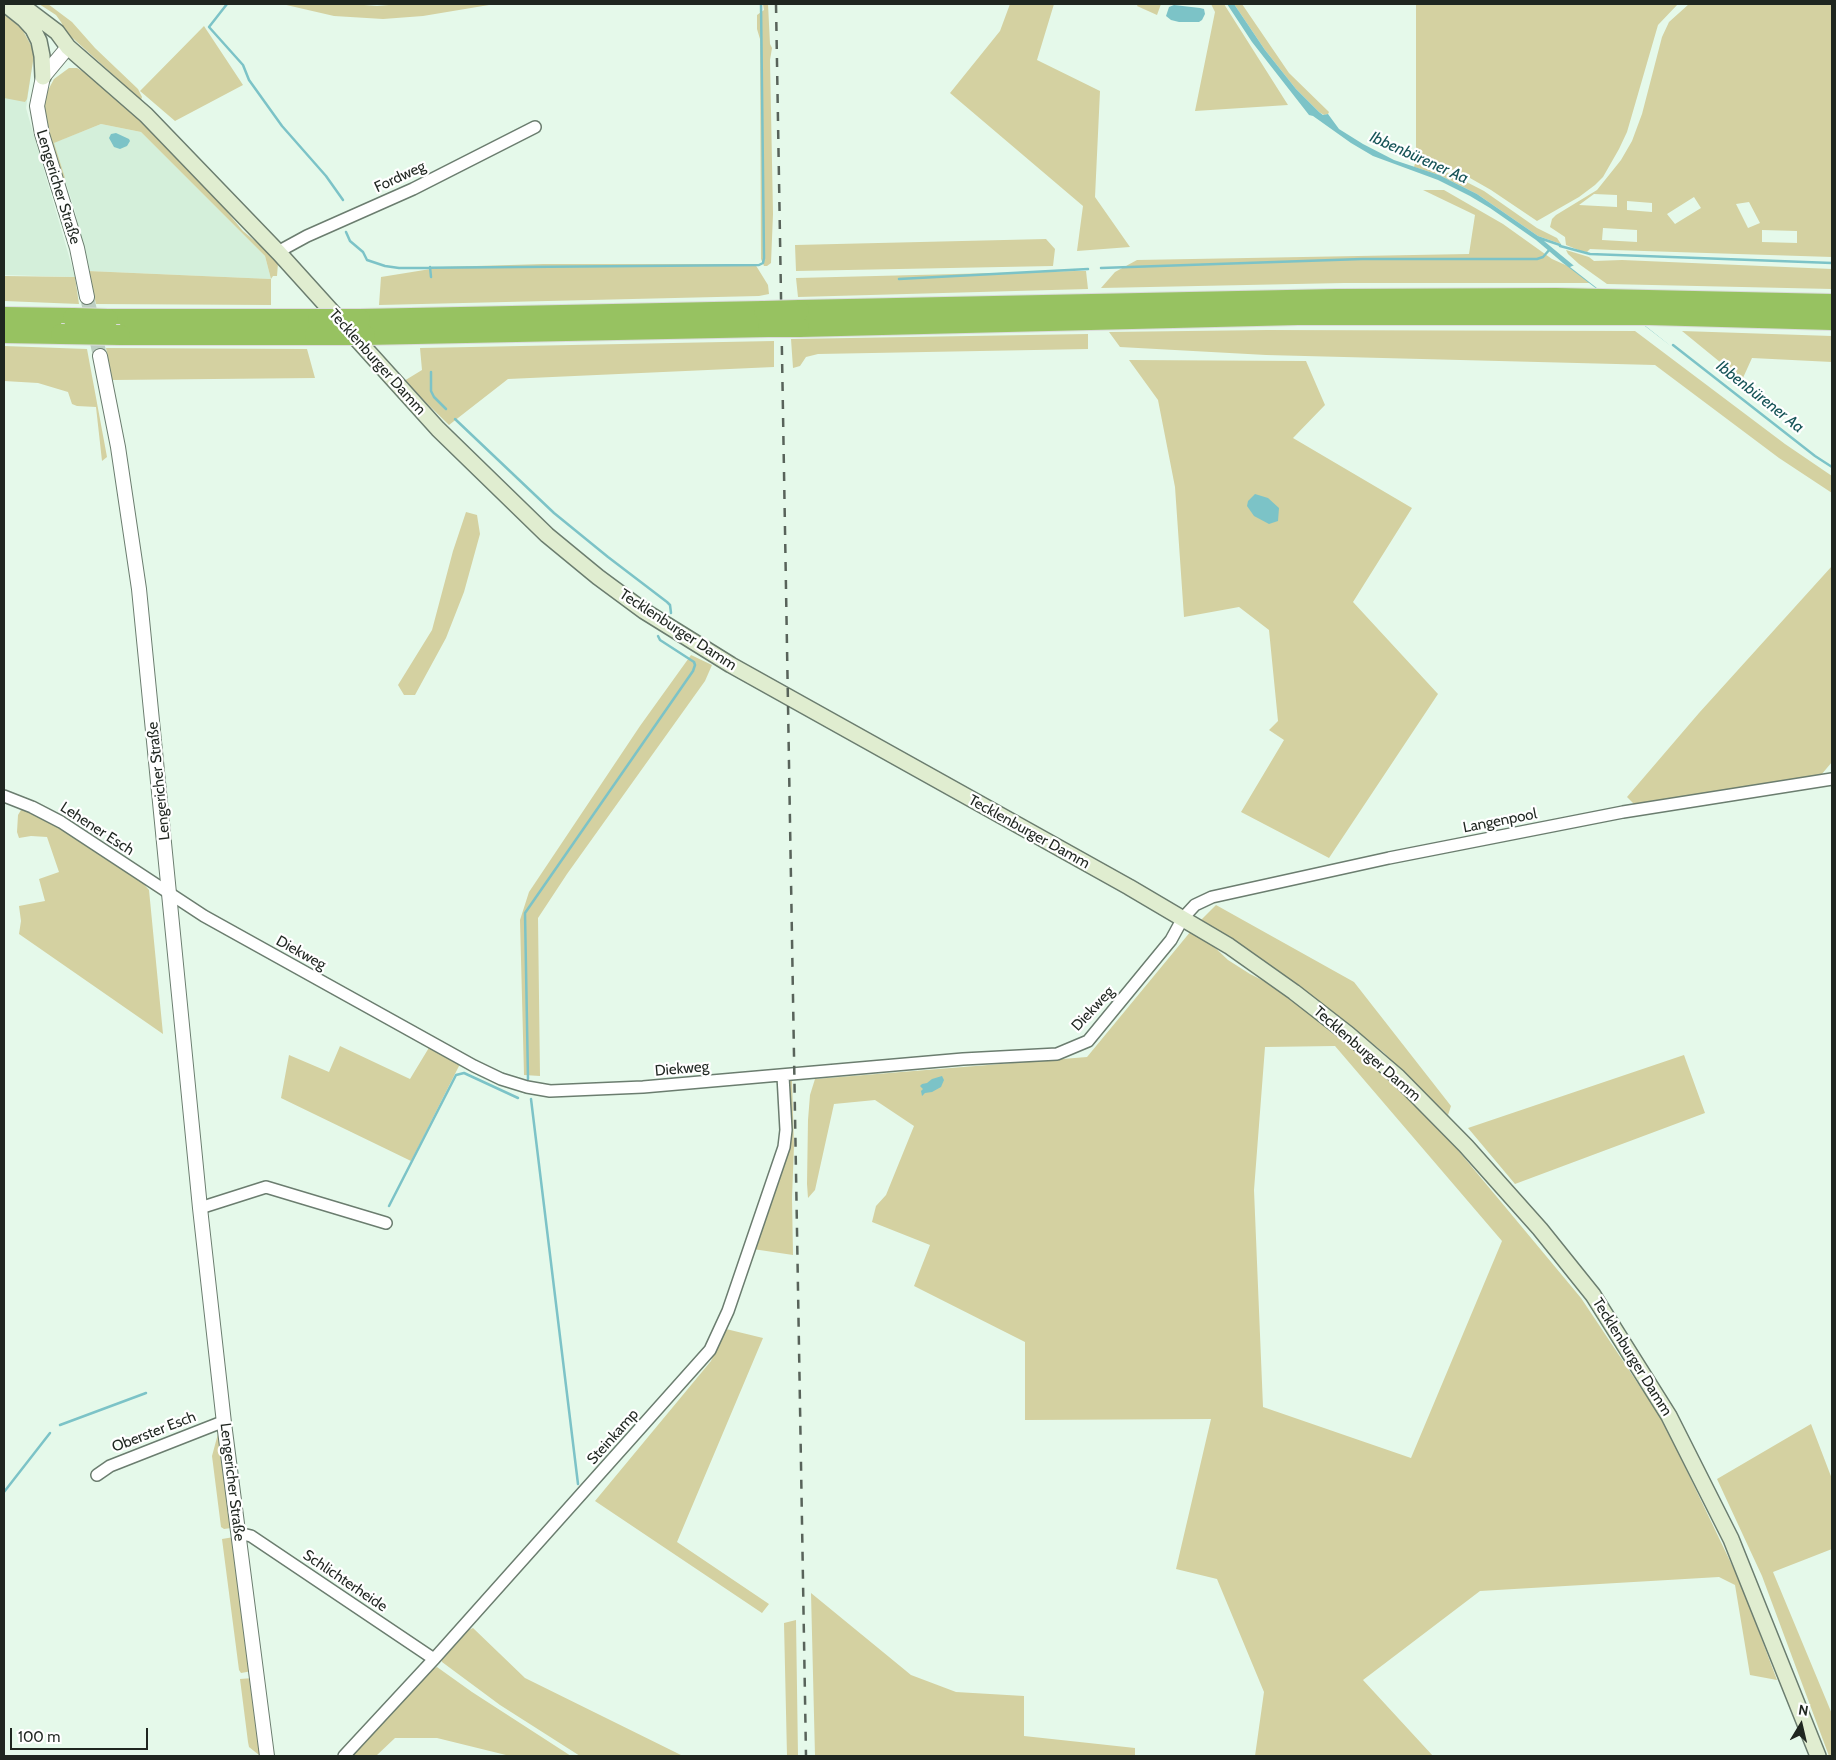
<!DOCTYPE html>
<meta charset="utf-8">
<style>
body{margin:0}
#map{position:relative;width:1836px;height:1760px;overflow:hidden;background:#e5f9ea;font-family:Cabin,sans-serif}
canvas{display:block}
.frame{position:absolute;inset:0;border:5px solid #1f2620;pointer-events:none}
.north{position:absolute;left:1776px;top:1700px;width:50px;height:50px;-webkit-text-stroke:4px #fff;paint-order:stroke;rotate:9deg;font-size:14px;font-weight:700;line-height:20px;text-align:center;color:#1f2620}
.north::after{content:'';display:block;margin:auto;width:18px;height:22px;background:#1f2620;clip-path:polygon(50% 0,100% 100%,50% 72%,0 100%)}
.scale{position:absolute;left:10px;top:1728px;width:138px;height:22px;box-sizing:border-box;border:2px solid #1f2620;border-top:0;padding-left:6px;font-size:15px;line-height:18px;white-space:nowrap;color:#1f2620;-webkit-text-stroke:4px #fff;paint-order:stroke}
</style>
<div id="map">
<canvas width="1836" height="1760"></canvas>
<div class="frame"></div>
<div class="north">N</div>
<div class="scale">100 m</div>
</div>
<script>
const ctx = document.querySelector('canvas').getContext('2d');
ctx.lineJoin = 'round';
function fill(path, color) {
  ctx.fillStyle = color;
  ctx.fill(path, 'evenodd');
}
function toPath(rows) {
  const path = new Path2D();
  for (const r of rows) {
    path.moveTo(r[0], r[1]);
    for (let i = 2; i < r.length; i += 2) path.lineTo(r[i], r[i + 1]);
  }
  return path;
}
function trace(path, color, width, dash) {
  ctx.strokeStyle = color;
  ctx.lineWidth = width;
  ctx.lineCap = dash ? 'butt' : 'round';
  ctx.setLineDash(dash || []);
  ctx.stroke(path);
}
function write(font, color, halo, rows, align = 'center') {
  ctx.font = font + ' Cabin,sans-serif';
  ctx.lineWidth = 4.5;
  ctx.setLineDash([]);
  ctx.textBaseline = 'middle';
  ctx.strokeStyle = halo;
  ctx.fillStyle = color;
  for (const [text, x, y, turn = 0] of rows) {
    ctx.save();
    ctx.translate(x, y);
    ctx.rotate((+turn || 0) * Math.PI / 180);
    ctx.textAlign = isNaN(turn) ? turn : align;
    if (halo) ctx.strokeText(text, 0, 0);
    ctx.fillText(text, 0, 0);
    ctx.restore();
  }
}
const built = toPath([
 [4,14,22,29,33,49,33,61,26,108,75,277,4,275],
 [101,124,141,132,265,256,271,279,88,271,75,211,53,143]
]);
const green = toPath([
 [39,4,48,4,72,22,95,48,138,89,142,97,141,100,66,32,61,22,56,15],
 [282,4,351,4,377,6,401,4,495,4,423,16,383,19,334,16],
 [763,4,768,4,770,44,772,48,770,60,773,214,771,263,767,266,764,266,761,259,760,39,757,29,757,15,764,10],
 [1010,4,1054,4,1037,60,1100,91,1095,197,1130,247,1077,251,1083,206,950,93,1000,31],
 [1138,4,1161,4,1157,15,1137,6],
 [1211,4,1224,4,1288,105,1195,111,1215,12],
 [1234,4,1242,4,1289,73,1329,112,1328,114,1324,115,1319,112,1296,89,1265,50],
 [1416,4,1678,4,1658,25,1627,132,1619,149,1603,177,1595,185,1579,197,1537,221,1491,190,1470,178,1436,162,1416,156],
 [1689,4,1832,4,1832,257,1613,250,1590,249,1587,252,1581,251,1566,245,1565,237,1550,227,1552,219,1556,215,1597,190,1621,160,1632,141,1642,114,1662,37,1669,22],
 [1594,194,1617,195,1617,207,1579,205],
 [1694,197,1701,208,1675,224,1667,214],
 [1627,201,1652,203,1652,212,1627,210],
 [1749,202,1760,223,1748,228,1736,204],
 [1603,228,1637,230,1637,242,1602,240],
 [1762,230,1797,231,1797,243,1762,242],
 [4,14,22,29,33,49,33,61,27,99,25,102,4,98],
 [204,26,243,85,175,121,140,91],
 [69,68,77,68,89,75,146,126,204,184,243,231,268,252,278,263,277,276,273,276,271,279,271,305,96,304,88,271,271,279,265,256,141,132,101,124,54,143,65,178,61,179,43,113,46,94,54,79],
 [1416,160,1451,174,1484,191,1537,228,1557,238,1561,244,1538,236,1477,194,1439,175,1414,167],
 [1423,190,1444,190,1503,224,1552,259,1570,267,1591,283,1344,283,1101,288,1115,272,1137,260,1469,254,1475,215],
 [1046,239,1055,249,1053,266,796,271,795,245],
 [1566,250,1589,257,1594,261,1622,260,1832,269,1832,289,1607,284,1579,264,1568,254],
 [543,264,755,264,768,285,769,294,759,296,379,305,381,277,443,267],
 [1076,271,1086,271,1088,289,798,297,796,278],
 [4,276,75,277,79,304,4,301],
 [1267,330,1635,331,1785,444,1832,476,1832,493,1779,458,1655,365,1266,355,1120,347,1109,332],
 [1682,331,1832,336,1832,362,1752,358,1742,380],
 [1088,334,1088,349,818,354,806,357,800,366,793,368,791,339],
 [774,341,774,367,508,379,449,425,404,381,422,370,420,348],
 [4,346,87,349,107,457,102,461,96,407,77,406,72,404,68,392,38,383,4,381],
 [106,348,307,349,315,378,112,380],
 [1129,360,1306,361,1325,405,1293,438,1412,508,1353,602,1438,694,1329,858,1241,812,1284,740,1269,730,1278,721,1269,630,1239,607,1184,617,1175,487,1158,400],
 [466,512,477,515,480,534,464,592,446,638,415,695,404,695,398,685,432,630,453,551],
 [1832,566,1832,762,1821,775,1635,805,1627,797,1699,713],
 [691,655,712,665,705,681,567,874,538,918,540,1076,524,1075,520,920,529,892,640,726],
 [27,809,50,819,141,881,149,890,163,1034,19,934,21,921,19,906,45,901,39,879,59,872,47,837,31,836,19,838,17,832,18,815,21,810],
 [1216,905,1354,982,1451,1106,1448,1115,1383,1052,1344,1021,1298,985,1231,939,1200,921],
 [1191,931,1209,942,1228,960,1250,974,1280,989,1378,1067,1442,1131,1581,1298,1663,1421,1741,1584,1777,1680,1750,1675,1735,1585,1719,1577,1480,1591,1363,1680,1433,1756,1255,1756,1264,1692,1217,1579,1176,1569,1211,1419,1025,1420,1025,1342,914,1286,930,1245,872,1222,876,1206,886,1195,914,1126,875,1100,834,1104,815,1190,808,1198,807,1184,808,1120,810,1095,815,1079,1087,1057],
 [1335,1046,1502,1241,1411,1458,1263,1407,1254,1190,1265,1047],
 [340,1046,410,1079,430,1046,460,1064,411,1161,281,1098,289,1055,329,1072],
 [1684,1055,1705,1113,1515,1184,1468,1128],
 [788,1081,792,1081,794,1146,792,1198,793,1255,753,1249,788,1150,792,1131],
 [726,1329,763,1338,677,1542,769,1604,762,1613,595,1501,711,1361],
 [1811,1424,1832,1479,1832,1549,1773,1572,1832,1714,1832,1756,1829,1756,1762,1576,1717,1479],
 [219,1430,231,1528,224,1529,221,1527,212,1456],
 [234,1537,252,1671,241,1673,239,1670,222,1539],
 [811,1593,911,1675,956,1692,1024,1696,1024,1736,1135,1748,1135,1756,815,1756],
 [796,1620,798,1756,787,1756,784,1623],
 [473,1628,525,1678,683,1756,580,1756,500,1705,442,1662,441,1656,462,1633],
 [437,1667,472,1692,571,1756,510,1756,437,1738,395,1738,376,1756,350,1756,426,1673],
 [253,1678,261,1755,259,1755,249,1747,248,1742,240,1679]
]);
const water = toPath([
 [1227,4,1234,4,1265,50,1296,89,1319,112,1323,115,1328,114,1339,129,1363,144,1394,160,1439,175,1477,194,1538,236,1561,244,1562,247,1544,241,1671,346,1563,263,1536,240,1490,208,1470,196,1438,180,1373,156,1351,143,1313,116,1309,115,1252,42],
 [1174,5,1200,8,1204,9,1205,14,1202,20,1199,22,1179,22,1171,20,1166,16,1169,7],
 [116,133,129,139,130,141,127,146,120,149,114,147,109,138,111,134],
 [1255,494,1268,498,1279,508,1278,521,1269,524,1254,516,1247,506,1248,501],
 [942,1076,944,1080,941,1087,932,1092,925,1093,922,1096,921,1091,923,1089,920,1086,922,1084,927,1083,932,1079]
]);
const pier = toPath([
 [1577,264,1581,268,1677,342,1671,346,1570,267]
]);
const stream = toPath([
 [227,4,209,27,243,65,249,80,282,126,326,176,343,200],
 [346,232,350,241,363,252,367,260,385,266,399,268,759,265,763,263,764,258,761,4],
 [1560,246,1590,254,1832,263],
 [430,267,431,277],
 [1101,268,1362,259,1537,259,1543,257,1550,249],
 [899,279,1088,269],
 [1673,345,1815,456,1832,467],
 [431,372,431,391,434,397,446,409],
 [455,419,554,513,608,557,667,602,670,605,671,613],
 [528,1079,525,913,693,671,695,665,694,662,660,640,658,636],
 [531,1099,578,1484],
 [389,1206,456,1075,464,1073,518,1098],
 [60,1425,146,1393],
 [4,1492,50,1433]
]);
const tertiaryTunnel = toPath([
 [87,297,100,356]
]);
const minor = toPath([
 [279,253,285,248,307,236,413,189,535,127],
 [4,796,32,807,61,822,204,916,474,1066,501,1079,527,1087,550,1091,643,1087,963,1059,1057,1054,1088,1041,1171,940,1183,918,1195,905,1212,897,1389,858,1623,812,1832,779],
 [200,1208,266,1187,386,1223],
 [97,1475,110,1466,217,1424,224,1423],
 [238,1533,251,1536,434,1659],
 [344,1756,434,1659,710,1350,728,1311,784,1147,786,1130,783,1076]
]);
const tertiary = toPath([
 [68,47,43,77,37,106,42,134,77,248,87,297],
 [100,356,118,447,139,589,200,1208,224,1423,267,1756]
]);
const secondary = toPath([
 [5,4,25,20],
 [20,4,57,32,68,47,146,115,279,253,438,429,547,535,598,577,644,611,731,665,1129,887,1229,946,1294,992,1348,1034,1398,1077,1466,1146,1540,1229,1593,1295,1669,1416,1731,1539,1818,1756],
 [22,17,33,29,39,41,42,56,43,77]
]);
const motorway = toPath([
 [799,310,1336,299,1556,298,1832,304],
 [4,317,73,318],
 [108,319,318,319],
 [360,319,764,311],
 [799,327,1298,315,1649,315,1832,320],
 [4,333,61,334],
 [120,335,315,335],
 [365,335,768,327]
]);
const rail = toPath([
 [776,4,806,1756]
]);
const motorwayBridge = toPath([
 [764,311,799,310],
 [73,318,108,319],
 [318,319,360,319],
 [768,327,799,327],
 [61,334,120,335],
 [315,335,365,335]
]);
const streetNames = [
 ["Fordweg",400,177,-25],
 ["Lengericher Straße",58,187,73],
 ["Tecklenburger Damm",377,362,48],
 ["Tecklenburger Damm",678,630,33],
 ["Lengericher Straße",159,781,-96],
 ["Langenpool",1500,821,-11],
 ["Lehener Esch",97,829,33],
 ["Tecklenburger Damm",1029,832,29],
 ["Diekweg",301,953,29],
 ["Diekweg",1093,1009,-47],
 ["Tecklenburger Damm",1367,1054,41],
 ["Diekweg",682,1069,-5],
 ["Tecklenburger Damm",1632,1357,58],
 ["Oberster Esch",154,1432,-21],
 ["Steinkamp",613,1437,-48],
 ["Lengericher Straße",232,1482,83],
 ["Schlichterheide",345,1581,34]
];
const waterNames = [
 ["Ibbenbürener Aa",1419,158,24],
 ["Ibbenbürener Aa",1760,397,38]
];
fill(built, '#d4efda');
fill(green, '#d4d1a1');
fill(water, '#7cc3c7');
fill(pier, '#e5f9ea');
trace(stream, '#7cc3c7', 2.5);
trace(tertiaryTunnel, '#bdcfc2', 14, [14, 7]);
trace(minor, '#6b7d6f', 14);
trace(tertiary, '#6b7d6f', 16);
trace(secondary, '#6b7d6f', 18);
trace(motorway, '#dbdcdb', 22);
trace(minor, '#fff', 11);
trace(tertiary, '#fff', 14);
trace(secondary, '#e0edd0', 15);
trace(motorway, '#97c261', 20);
trace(rail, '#58635a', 2.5, [9, 9]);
trace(motorwayBridge, '#dbdcdb', 22, []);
trace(motorwayBridge, '#97c261', 20);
write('15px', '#1f2620', '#fff', streetNames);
write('italic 16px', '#175458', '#fff', waterNames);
</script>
